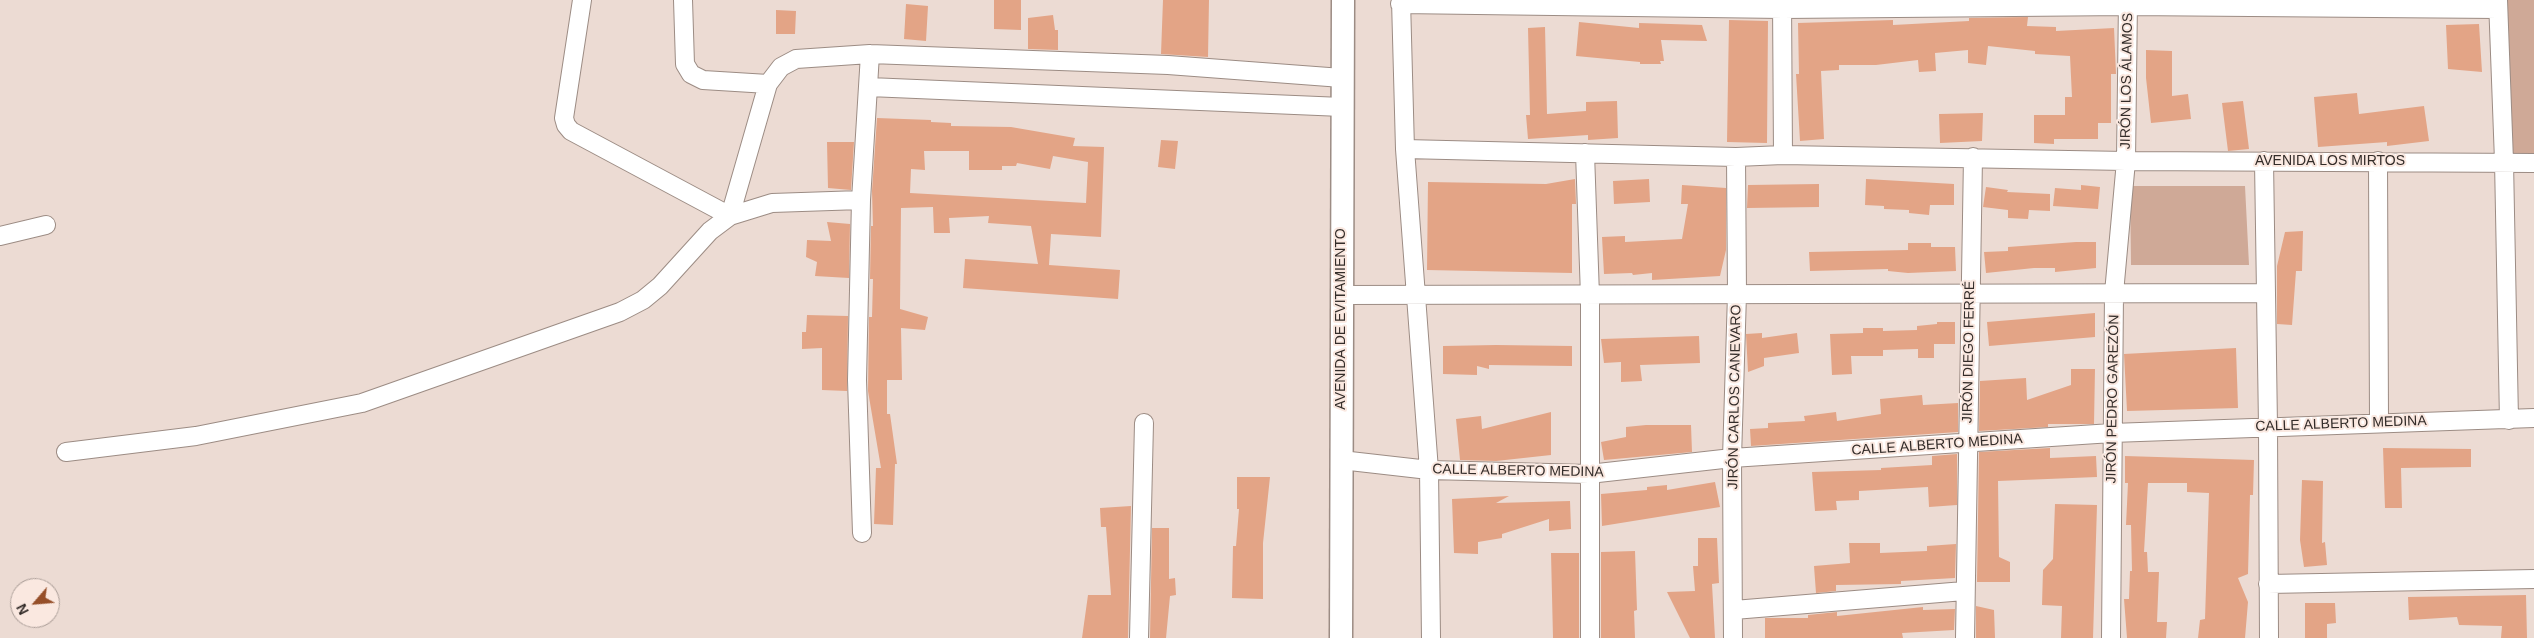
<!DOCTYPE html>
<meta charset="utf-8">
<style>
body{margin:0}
#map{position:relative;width:2534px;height:638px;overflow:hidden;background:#ecdbd3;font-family:Arial,sans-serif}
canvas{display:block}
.north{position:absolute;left:10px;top:578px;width:50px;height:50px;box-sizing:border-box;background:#fae8e0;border:1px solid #aa9d97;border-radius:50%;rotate:243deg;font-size:14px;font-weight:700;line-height:20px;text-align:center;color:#332c29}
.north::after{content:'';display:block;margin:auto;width:18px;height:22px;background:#964f29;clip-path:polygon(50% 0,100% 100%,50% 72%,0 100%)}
</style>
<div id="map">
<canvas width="2534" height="638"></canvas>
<div class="north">N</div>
</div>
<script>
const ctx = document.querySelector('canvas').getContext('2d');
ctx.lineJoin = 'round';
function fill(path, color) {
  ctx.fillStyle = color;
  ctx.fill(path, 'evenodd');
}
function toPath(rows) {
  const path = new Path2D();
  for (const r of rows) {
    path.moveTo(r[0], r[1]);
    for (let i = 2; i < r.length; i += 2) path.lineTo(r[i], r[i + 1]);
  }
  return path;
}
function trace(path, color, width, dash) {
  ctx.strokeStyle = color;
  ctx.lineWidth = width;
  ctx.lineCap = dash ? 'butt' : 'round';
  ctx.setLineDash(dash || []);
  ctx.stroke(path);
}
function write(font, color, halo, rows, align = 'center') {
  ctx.font = font + ' Arial,sans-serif';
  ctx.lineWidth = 4;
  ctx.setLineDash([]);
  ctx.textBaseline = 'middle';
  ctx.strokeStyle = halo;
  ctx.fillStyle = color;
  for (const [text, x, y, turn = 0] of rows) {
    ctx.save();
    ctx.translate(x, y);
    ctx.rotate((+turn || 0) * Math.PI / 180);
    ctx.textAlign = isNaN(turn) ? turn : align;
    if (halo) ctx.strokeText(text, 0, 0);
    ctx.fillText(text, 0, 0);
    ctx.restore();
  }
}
const green = toPath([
 [2507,0,2534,0,2534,153,2513,153],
 [2130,186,2245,186,2249,265,2131,265]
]);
const building = toPath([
 [994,0,1021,0,1021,30,994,29],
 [1163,0,1209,0,1208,57,1161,54],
 [906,4,928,6,926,41,904,39],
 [776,10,796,11,795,34,776,34],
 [1053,15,1055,30,1058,30,1058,50,1028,49,1028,18],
 [2028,17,2027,26,2056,27,2056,31,2114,28,2116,74,2111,74,2111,123,2098,123,2098,139,2054,139,2054,144,2034,143,2034,115,2065,115,2065,97,2072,97,2070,56,2035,54,2035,51,1988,46,1986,65,1968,63,1968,50,1935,53,1936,71,1919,72,1918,60,1876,65,1839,65,1839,70,1821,71,1824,139,1800,141,1796,74,1799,74,1798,23,1893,20,1893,25,1969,21,1969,18],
 [1729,20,1768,21,1767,143,1727,142],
 [1579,22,1639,28,1639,23,1702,25,1707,41,1661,40,1664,61,1660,61,1661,64,1640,64,1640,62,1576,56],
 [2479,24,2482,72,2448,69,2446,25],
 [1545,27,1547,114,1586,111,1586,102,1617,101,1618,138,1588,140,1588,135,1528,139,1526,115,1530,115,1528,28],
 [2146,50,2172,51,2172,96,2188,94,2191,119,2151,123,2146,78],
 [2357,93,2359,114,2424,106,2429,141,2387,146,2387,142,2318,147,2314,97],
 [2243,101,2249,149,2228,151,2222,103],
 [1983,113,1982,141,1940,143,1939,114],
 [877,118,931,120,931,122,951,123,951,126,1011,127,1075,138,1073,146,1104,147,1101,237,1051,234,1049,265,1120,270,1118,299,963,288,965,259,1038,264,1031,226,988,223,989,216,949,218,950,233,934,233,933,207,901,208,900,309,928,317,925,330,901,328,902,380,887,380,887,414,890,414,897,464,895,464,893,525,874,524,876,468,881,468,868,391,869,317,872,317,873,279,870,279,871,226,873,226,872,191],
 [924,151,969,151,969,170,1002,170,1002,166,1016,166,1017,163,1050,169,1053,156,1088,162,1086,203,910,193,911,169,925,170],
 [1161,140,1178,141,1175,169,1158,167],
 [827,142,854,142,851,190,828,188],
 [1575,179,1576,204,1572,204,1572,273,1427,270,1428,182,1546,184],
 [1649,179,1650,202,1614,204,1613,181],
 [1866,179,1954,184,1954,205,1930,205,1929,215,1909,213,1909,210,1884,209,1884,206,1865,205],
 [1819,184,1819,207,1747,208,1748,185],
 [1682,185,1726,188,1726,250,1720,276,1652,280,1652,273,1633,275,1632,273,1604,274,1602,237,1625,236,1625,242,1682,239,1688,204,1681,204],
 [2081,185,2100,187,2098,209,2053,206,2055,188,2081,190],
 [1986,187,2008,190,2007,192,2050,194,2050,211,2029,210,2028,219,2008,218,2008,210,1983,207],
 [827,222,850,224,849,278,815,276,817,262,806,257,807,240,831,241],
 [2303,231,2302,271,2296,271,2292,325,2277,324,2277,266,2285,232],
 [2076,242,2096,242,2096,268,2055,272,2055,268,2034,268,1986,273,1984,252,2008,251,2008,247],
 [1908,243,1931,243,1931,247,1955,247,1956,271,1908,273,1888,271,1888,269,1810,271,1809,252,1908,250],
 [2095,313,2095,337,1989,346,1987,322],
 [807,315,848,316,847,391,822,390,822,348,802,349,802,332,806,332],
 [1937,322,1955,322,1955,344,1934,344,1934,358,1918,358,1918,349,1883,350,1883,356,1851,356,1852,374,1832,375,1830,334,1863,333,1863,328,1883,328,1883,331,1917,330,1917,326,1937,324],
 [1762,333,1762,338,1797,333,1799,353,1764,358,1764,366,1748,372,1746,334],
 [1699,336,1700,363,1640,365,1642,381,1621,382,1621,362,1604,363,1601,339],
 [1496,345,1572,346,1572,366,1489,365,1489,369,1477,366,1477,375,1443,374,1443,346],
 [2236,348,2238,408,2127,411,2124,354],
 [2071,369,2095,369,2094,424,2048,424,2048,427,1979,431,1980,381,2026,378,2027,400,2071,385],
 [1922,395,1923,405,1958,403,1958,432,1751,446,1750,429,1768,428,1768,423,1805,421,1804,416,1836,412,1837,421,1881,414,1880,399],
 [1551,412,1551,455,1496,461,1460,460,1456,419,1481,416,1482,429],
 [1646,425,1691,425,1692,452,1604,460,1601,442,1626,437,1626,427],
 [2050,448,2050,458,2096,456,2097,477,1998,481,1999,557,2010,562,2010,582,1977,582,1979,452],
 [2383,448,2471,449,2471,467,2401,468,2402,508,2385,508],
 [1957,454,1957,505,1929,507,1928,487,1859,491,1859,500,1836,501,1837,510,1815,511,1812,472,1881,470,1881,468,1932,465,1932,456],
 [2125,456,2254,460,2253,495,2250,495,2248,574,2238,578,2248,602,2245,638,2198,638,2200,620,2205,619,2209,493,2187,492,2187,483,2148,483,2144,552,2147,552,2148,572,2159,572,2157,622,2167,622,2166,638,2127,638,2124,599,2129,599,2130,571,2132,571,2131,525,2126,525,2128,483,2125,483],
 [1237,477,1270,477,1263,543,1263,599,1232,598,1233,546,1236,546,1239,509,1237,509],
 [2302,480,2323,481,2322,543,2325,542,2327,565,2304,567,2300,540],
 [1715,482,1720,507,1602,526,1601,494,1647,490,1647,487,1667,485,1667,490],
 [1509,496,1496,503,1570,501,1571,529,1549,531,1549,519,1502,534,1502,538,1478,542,1478,554,1454,553,1452,499],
 [2055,504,2097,505,2093,638,2061,638,2062,606,2042,605,2043,570,2053,559],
 [1131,506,1128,638,1082,638,1088,595,1111,595,1106,527,1101,527,1100,508],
 [1152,528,1169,528,1169,579,1175,578,1176,595,1170,596,1166,638,1150,638],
 [1698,538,1717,538,1719,583,1712,584,1715,638,1690,638,1667,592,1695,591,1693,566,1698,566],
 [1849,543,1880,543,1880,553,1927,551,1927,546,1956,544,1955,578,1901,581,1901,584,1836,585,1836,591,1816,593,1814,566,1850,563],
 [1635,551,1637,610,1634,611,1635,638,1601,638,1601,552],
 [1551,553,1579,553,1579,638,1553,638],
 [2526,595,2527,638,2501,638,2502,626,2459,625,2457,617,2409,620,2408,597],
 [2305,603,2335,603,2336,623,2327,624,2327,638,2305,638],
 [1976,606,1994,610,1995,638,1976,638],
 [1923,607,1923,610,1955,609,1954,630,1902,633,1903,638,1765,638,1765,618,1808,618,1808,615,1837,612,1837,616]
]);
const minor = toPath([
 [582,0,564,118,566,125,571,131,730,216,768,84,781,67,796,59,870,54,1168,65,1342,78],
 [683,0,685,64,691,74,703,80,768,84],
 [1401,0,1405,149,1429,470,1431,638],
 [1782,0,1783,155],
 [2498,0,2504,161,2509,420],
 [1400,4,1783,9,2128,6,2498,9],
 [869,87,1342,107],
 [1405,149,1736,157,1783,155,2126,161,2534,163],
 [1585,153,1590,296,1590,638],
 [2264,161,2268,426,2269,638],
 [2378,161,2379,423],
 [0,236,46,225],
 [1341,295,2265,293],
 [66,452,196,436,362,403,620,312,643,300,660,286,710,231,730,216,772,203,861,200],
 [1341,460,1429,470,1589,474,1732,458,2112,433,2534,418],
 [862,533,857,380,861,200,870,54],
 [2268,584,2534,579],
 [1734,610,1964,591],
 [1139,638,1144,423],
 [1733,638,1732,458,1737,294,1736,157],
 [1965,638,1973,157],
 [2111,638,2114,293,2126,161,2128,0]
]);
const tertiary = toPath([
 [1341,638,1343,0]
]);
const streetNames = [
 ["JIRÓN LOS ÁLAMOS",2127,81,-89],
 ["AVENIDA LOS MIRTOS",2330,161],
 ["AVENIDA DE EVITAMIENTO",1341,319,-90],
 ["JIRÓN DIEGO FERRÉ",1969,352,-89],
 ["JIRÓN CARLOS CANEVARO",1735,397,-89],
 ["JIRÓN PEDRO GAREZÓN",2113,399,-89],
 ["CALLE ALBERTO MEDINA",2341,424,-2],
 ["CALLE ALBERTO MEDINA",1937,445,-4],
 ["CALLE ALBERTO MEDINA",1518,471,1]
];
fill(green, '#cfa997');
fill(building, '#e3a486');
trace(minor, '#9c8c84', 20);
trace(tertiary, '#9c8c84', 25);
trace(minor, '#fff', 18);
trace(tertiary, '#fff', 22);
write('14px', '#332c29', '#fae8e0', streetNames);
</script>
